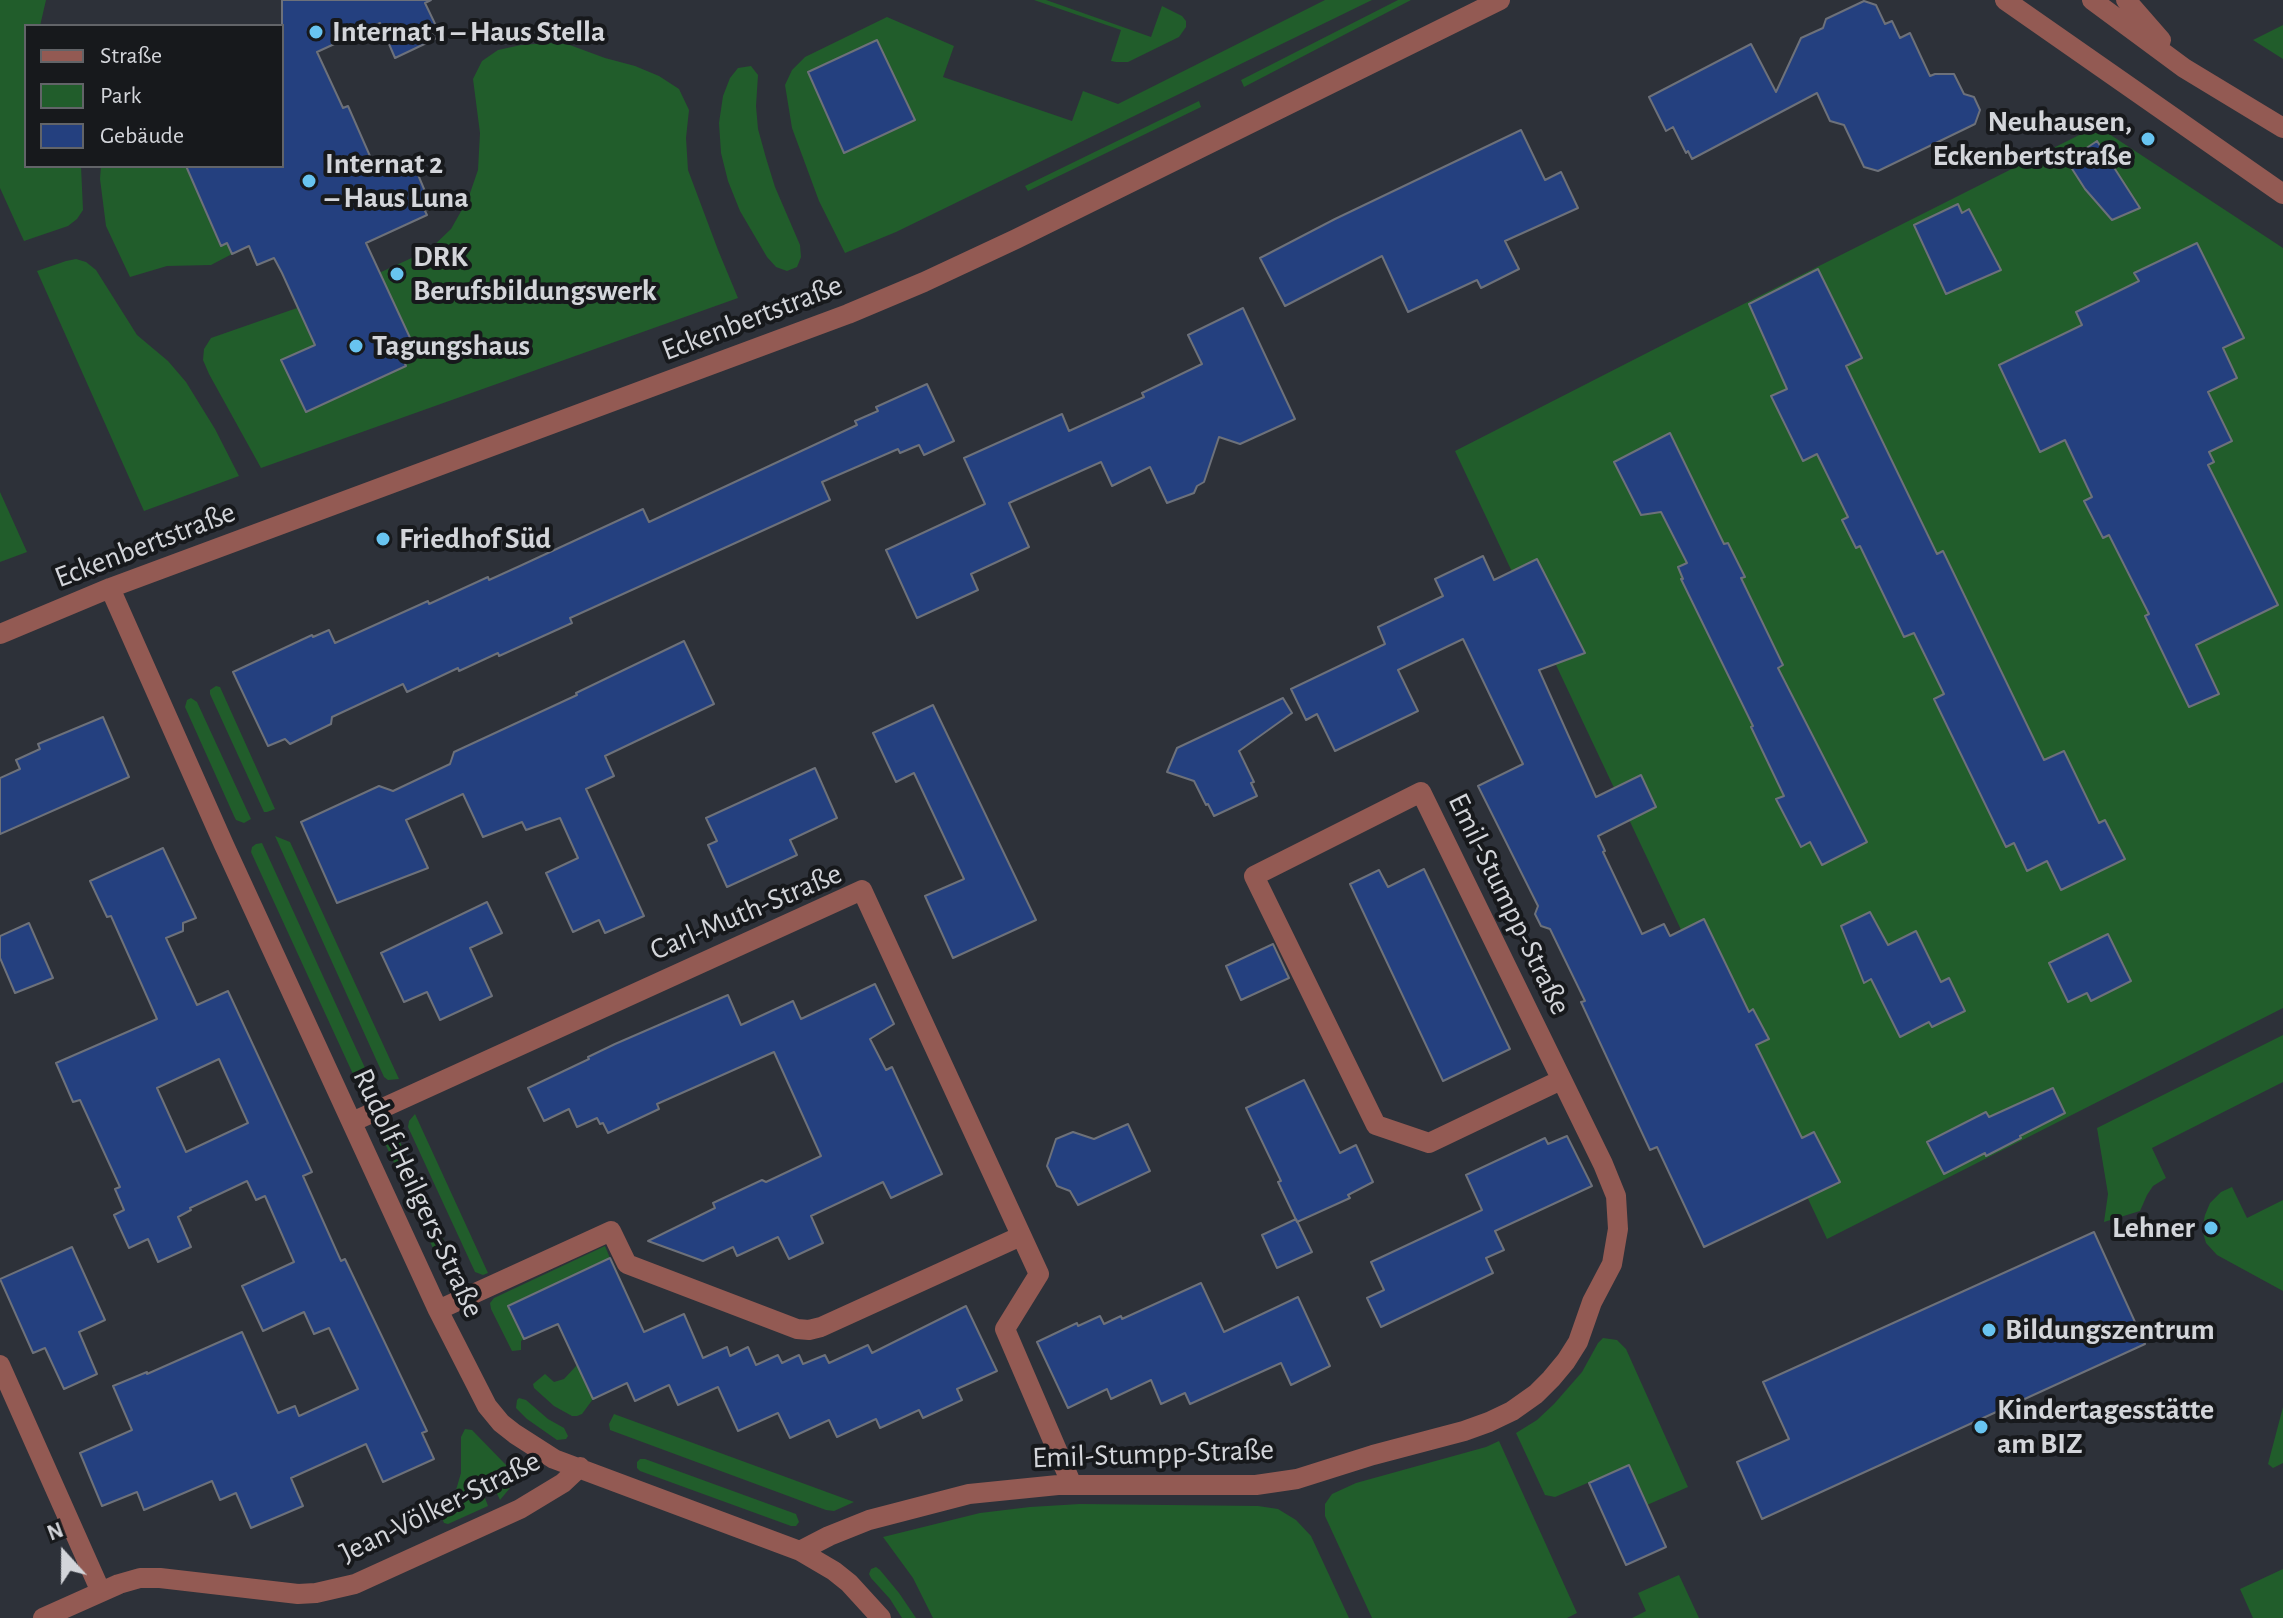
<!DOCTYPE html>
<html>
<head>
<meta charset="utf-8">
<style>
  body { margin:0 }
  #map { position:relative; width:2283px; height:1618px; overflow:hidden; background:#2d3139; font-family:"Alegreya Sans",sans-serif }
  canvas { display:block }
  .legend { position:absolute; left:24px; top:24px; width:260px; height:144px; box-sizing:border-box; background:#17191c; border:2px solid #626468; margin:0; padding:10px 14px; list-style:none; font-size:24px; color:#d3d5da }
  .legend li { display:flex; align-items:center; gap:16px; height:40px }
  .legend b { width:40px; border:2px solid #626468 }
  .north { position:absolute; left:24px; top:1514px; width:80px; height:80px; -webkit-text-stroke:6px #17191c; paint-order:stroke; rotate:339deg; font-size:22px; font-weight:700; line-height:32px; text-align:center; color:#d3d5da }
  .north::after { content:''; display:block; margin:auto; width:28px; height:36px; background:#d3d5da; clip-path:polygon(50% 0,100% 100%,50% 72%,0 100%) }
</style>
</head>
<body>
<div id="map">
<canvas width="2283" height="1618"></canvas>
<ul class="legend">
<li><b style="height:10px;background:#935a53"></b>Straße</li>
<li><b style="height:22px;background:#215d2b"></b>Park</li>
<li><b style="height:22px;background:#24407f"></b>Gebäude</li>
</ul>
<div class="north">N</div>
</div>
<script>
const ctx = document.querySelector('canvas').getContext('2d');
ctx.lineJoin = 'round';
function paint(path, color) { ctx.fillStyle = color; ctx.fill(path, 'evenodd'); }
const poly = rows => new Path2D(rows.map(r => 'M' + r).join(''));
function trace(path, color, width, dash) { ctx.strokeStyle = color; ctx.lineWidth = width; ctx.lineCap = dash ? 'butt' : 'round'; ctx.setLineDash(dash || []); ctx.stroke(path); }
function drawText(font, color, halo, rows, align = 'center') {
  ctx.font = font + ' "Alegreya Sans",sans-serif'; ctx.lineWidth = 8; ctx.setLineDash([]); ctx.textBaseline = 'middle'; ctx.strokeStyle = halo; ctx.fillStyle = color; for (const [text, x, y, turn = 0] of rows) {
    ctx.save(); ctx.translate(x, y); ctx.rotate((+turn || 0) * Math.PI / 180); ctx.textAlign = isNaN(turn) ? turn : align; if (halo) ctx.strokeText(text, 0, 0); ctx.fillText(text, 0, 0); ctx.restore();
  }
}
const green = poly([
  [0,0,46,0,40,26,26,26,26,166,81,166,83,210,77,219,68,226,24,241,0,188],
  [1034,0,1046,0,1151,37,1162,6,1182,16,1186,21,1186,27,1179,37,1128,62,1116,62,1111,61,1121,30],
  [1325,0,1372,0,896,232,845,253,819,201,792,128,785,85,792,70,805,57,887,17,954,46,943,77,1072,121,1083,91,1118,104],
  [1398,0,1411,0,1244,87,1241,80],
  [2283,25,2283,59,2253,40],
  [548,43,567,44,605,58,635,66,659,76,679,89,689,110,686,138,688,170,718,250,738,298,261,468,209,374,203,360,204,349,211,338,297,308,315,345,282,360,306,412,406,366,398,348,411,342,379,273,429,250,451,229,468,199,478,170,480,133,473,79,482,61,498,50,521,45],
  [751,66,758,75,756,106,758,129,766,158,775,187,800,245,801,257,797,267,787,271,776,267,767,257,740,211,728,181,721,153,719,123,723,96,730,78,738,68],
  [1199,101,1201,107,1028,191,1025,186],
  [2097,126,2283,248,2283,1008,1827,1239,1455,451,1688,332],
  [101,166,186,166,189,174,194,173,199,184,195,186,220,246,227,243,232,254,211,265,167,266,130,277,106,226,100,179],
  [76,259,86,262,96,270,137,335,168,361,186,382,215,429,239,476,144,511,37,271,66,261],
  [0,492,27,552,0,562],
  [216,686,220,687,275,809,267,812,264,812,210,694,210,690],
  [191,698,197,702,251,819,244,823,236,820,234,816,185,707,187,700],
  [275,836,290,842,399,1079,388,1080,384,1077],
  [262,843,371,1081,371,1084,368,1088,361,1088,358,1085,251,852,252,847,256,844],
  [2283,1035,2283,1082,2152,1148,2166,1178,2153,1186,2147,1195,2140,1211,2104,1222,2108,1194,2097,1128],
  [415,1114,488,1273,483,1275,475,1272,408,1127,409,1121],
  [387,1132,392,1132,397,1135,460,1276,460,1281,456,1285,451,1285,448,1281,384,1141,384,1136],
  [2232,1187,2247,1218,2283,1200,2283,1291,2217,1255,2206,1243,2202,1229,2205,1215,2210,1203,2221,1192],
  [605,1246,610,1258,509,1306,524,1339,521,1341,521,1350,512,1351,491,1309,490,1303,494,1298],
  [1603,1338,1617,1340,1626,1349,1688,1487,1647,1505,1629,1465,1555,1497,1545,1495,1516,1433,1537,1420,1554,1404,1582,1372,1598,1343],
  [577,1365,593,1399,582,1414,577,1416,572,1416,554,1406,534,1388,533,1384,545,1374,554,1382,564,1379],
  [519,1398,526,1400,548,1419,564,1428,568,1436,566,1439,557,1440,527,1419,516,1408,517,1400],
  [2283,1407,2283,1463,2273,1468,2268,1464],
  [614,1414,854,1502,834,1511,826,1510,610,1430,609,1424],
  [465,1429,472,1430,506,1465,511,1473,510,1488,500,1500,493,1485,482,1490,488,1506,448,1524,444,1523,441,1516,456,1490,461,1473,461,1437],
  [1499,1441,1577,1613,1567,1618,1372,1618,1325,1516,1325,1504,1332,1494,1356,1483,1486,1447],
  [640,1459,645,1459,796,1514,799,1522,796,1526,791,1526,640,1471,637,1468,637,1462],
  [1080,1504,1258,1506,1278,1509,1296,1520,1311,1536,1349,1618,933,1618,913,1578,883,1537,980,1513,1030,1507],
  [876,1567,880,1570,899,1593,916,1618,902,1618,890,1599,871,1578,869,1574,871,1569],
  [2283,1569,2283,1618,2253,1618,2240,1589],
  [1679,1575,1699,1618,1632,1618,1646,1611,1638,1593]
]);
const building = poly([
  [282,0,431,0,425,3,438,30,432,33,435,39,395,58,380,23,317,52,343,108,348,106,377,172,411,158,432,208,425,211,427,215,366,243,412,342,398,348,406,366,306,412,281,360,315,345,282,273,274,258,257,265,249,246,232,254,227,243,221,246,186,166,282,166,282,0],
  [1864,1,1876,5,1885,24,1892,21,1900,38,1910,33,1930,76,1935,74,1954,74,1964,94,1974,97,1980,110,1975,124,1878,171,1864,167,1844,125,1830,121,1817,93,1692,159,1688,151,1686,153,1673,127,1666,131,1649,97,1751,44,1776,92,1801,38,1823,28,1826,19,1864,1],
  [877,40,915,120,844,153,808,72,877,40],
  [1521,130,1545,180,1561,172,1578,208,1505,241,1519,269,1481,288,1477,280,1408,312,1382,256,1285,306,1260,258,1335,219,1521,130],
  [2097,141,2140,208,2112,220,2085,189,2067,161,2097,141],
  [1958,204,1962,213,1969,209,2001,270,1946,294,1914,225,1958,204],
  [2197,243,2244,338,2223,348,2237,378,2208,392,2232,441,2209,452,2214,462,2208,465,2278,605,2196,645,2219,694,2189,707,2145,616,2149,614,2109,535,2103,538,2084,501,2092,497,2065,440,2040,452,1999,365,2082,325,2076,312,2139,281,2134,273,2197,243],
  [1818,269,1862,358,1846,366,1937,554,1943,551,2044,760,2064,751,2099,823,2105,820,2125,859,2061,890,2047,861,2027,871,2014,843,2006,847,1934,699,1944,694,1914,633,1904,637,1860,546,1856,548,1842,520,1848,517,1817,454,1803,461,1771,396,1787,389,1749,304,1818,269],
  [1243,308,1295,419,1240,444,1219,437,1204,482,1197,486,1194,493,1167,503,1150,467,1112,486,1101,462,1009,503,1029,547,971,574,978,590,917,618,886,550,985,504,964,458,1062,414,1069,431,1144,397,1142,393,1202,364,1188,335,1243,308],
  [927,384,954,441,924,455,919,445,900,453,898,449,822,482,830,500,570,618,572,623,499,656,498,653,459,671,458,668,407,692,403,684,332,717,331,724,290,744,285,739,268,746,233,672,312,635,313,637,329,630,335,643,428,601,429,604,488,577,489,580,522,565,643,509,649,522,857,425,855,421,878,411,876,407,927,384],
  [1670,433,1724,544,1728,543,1745,577,1741,578,1783,665,1778,668,1867,842,1822,865,1810,842,1801,847,1776,799,1784,796,1751,727,1753,726,1681,579,1683,579,1678,567,1687,563,1661,512,1641,515,1614,462,1670,433],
  [1483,556,1494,580,1537,559,1585,653,1539,670,1596,797,1641,775,1656,807,1598,836,1605,851,1603,852,1642,934,1664,924,1670,936,1704,919,1749,1012,1753,1009,1769,1039,1756,1045,1802,1138,1814,1132,1840,1182,1704,1247,1657,1147,1650,1150,1581,1002,1585,1001,1550,929,1541,926,1535,914,1538,906,1478,786,1523,764,1463,639,1398,670,1418,711,1335,751,1317,714,1306,720,1291,689,1385,644,1378,627,1443,596,1435,579,1483,556],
  [684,641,714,704,605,756,614,776,586,789,644,916,605,933,599,920,573,932,546,873,578,858,560,818,526,830,522,822,483,837,463,794,406,820,428,868,337,903,301,822,379,786,393,791,450,764,454,752,577,695,576,693,684,641],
  [1283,698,1292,713,1239,751,1254,782,1251,783,1257,796,1214,816,1208,804,1206,805,1194,781,1167,772,1177,748,1283,698],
  [933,705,1036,920,953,958,925,896,964,879,914,773,896,782,873,733,933,705],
  [103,717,129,777,0,834,0,778,20,769,16,760,40,749,38,744,103,717],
  [815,768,837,818,790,840,797,855,727,887,708,845,717,841,706,818,815,768],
  [163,848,196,918,183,923,183,931,166,938,197,1005,228,991,312,1172,303,1176,341,1261,345,1259,427,1431,422,1433,434,1459,383,1482,366,1444,291,1478,303,1506,251,1528,236,1493,220,1500,212,1481,144,1510,137,1492,102,1506,80,1453,132,1430,113,1386,147,1372,147,1374,242,1332,278,1413,295,1406,299,1416,358,1389,329,1328,314,1334,304,1312,263,1331,242,1286,294,1262,265,1196,256,1200,247,1181,190,1208,191,1210,178,1217,191,1247,158,1262,148,1239,129,1248,114,1215,124,1210,115,1189,120,1187,80,1100,73,1102,56,1063,157,1019,111,916,107,917,90,881,163,848],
  [219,1059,248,1123,186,1152,157,1088,219,1059],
  [1424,869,1510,1049,1443,1081,1350,884,1379,870,1388,887,1424,869],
  [487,902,502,933,470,948,492,996,440,1020,427,992,404,1002,381,953,487,902],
  [1870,912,1888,945,1916,931,1941,982,1949,978,1965,1011,1932,1027,1929,1022,1900,1037,1871,979,1864,983,1841,926,1870,912],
  [29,923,53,978,15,993,0,958,0,936,29,923],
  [2108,934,2131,981,2091,1001,2087,993,2068,1002,2049,963,2108,934],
  [1273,944,1289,978,1241,1000,1226,966,1273,944],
  [875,984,894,1024,870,1039,886,1070,892,1067,942,1174,891,1198,883,1182,811,1216,823,1243,789,1259,778,1237,737,1256,733,1247,703,1261,648,1241,715,1208,713,1203,762,1180,766,1182,821,1156,774,1052,657,1104,659,1109,608,1133,603,1123,600,1124,597,1118,577,1127,569,1109,544,1121,528,1088,589,1059,588,1057,615,1044,728,995,741,1025,793,1001,801,1019,875,984],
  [1304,1080,1340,1153,1356,1145,1373,1182,1348,1195,1350,1198,1297,1222,1278,1182,1281,1181,1246,1108,1304,1080],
  [2053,1088,2065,1113,2020,1136,2021,1138,1986,1156,1985,1153,1944,1174,1927,1142,1986,1112,1989,1117,2053,1088],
  [1128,1124,1150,1171,1078,1205,1070,1191,1057,1186,1047,1166,1056,1139,1073,1132,1094,1139,1128,1124],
  [1567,1136,1592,1186,1495,1231,1504,1250,1486,1258,1493,1273,1381,1327,1367,1298,1384,1290,1371,1262,1482,1210,1466,1175,1545,1138,1548,1144,1567,1136],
  [1296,1219,1312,1252,1277,1268,1262,1235,1296,1219],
  [2094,1232,2145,1344,1762,1519,1737,1462,1789,1439,1763,1382,2094,1232],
  [72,1247,105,1320,79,1332,97,1374,64,1389,45,1348,33,1353,0,1279,72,1247],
  [610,1258,644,1332,684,1314,703,1358,727,1347,730,1356,748,1347,756,1365,778,1355,782,1363,799,1355,803,1364,825,1355,829,1363,868,1345,872,1353,966,1306,997,1371,957,1389,962,1400,923,1418,919,1410,880,1428,876,1419,837,1437,829,1420,790,1438,778,1413,738,1431,718,1387,678,1405,669,1385,635,1401,627,1383,593,1399,558,1324,524,1339,508,1306,610,1258],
  [1201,1283,1224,1332,1298,1297,1330,1366,1291,1385,1281,1363,1190,1404,1185,1393,1161,1404,1151,1380,1111,1399,1107,1389,1068,1408,1037,1342,1077,1323,1078,1326,1100,1316,1104,1324,1121,1316,1122,1319,1201,1283],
  [1629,1465,1666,1547,1626,1565,1589,1483,1629,1465]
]);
const minor = poly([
  [2005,0,2283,194],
  [2092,0,2184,68,2283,128],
  [2126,0,2161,40],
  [110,588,224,845,438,1310,487,1406,501,1423,515,1434,554,1459,800,1551,834,1571,849,1583,881,1618],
  [0,634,110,588,848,314,924,282,1016,239,1500,0],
  [352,1122,862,890,1039,1274,1005,1329,1072,1485],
  [438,1310,611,1231,627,1264,797,1329,809,1330,821,1327,1021,1236],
  [0,1365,101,1592],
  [800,1551,829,1536,869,1520,969,1494,1058,1485,1256,1485,1297,1479,1373,1455,1464,1431,1489,1422,1512,1411,1536,1394,1551,1379,1566,1361,1578,1342,1592,1302,1612,1264,1618,1229,1616,1196,1603,1164,1421,792,1254,876,1376,1125,1429,1143,1561,1080],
  [43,1618,119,1584,140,1578,160,1578,298,1594,316,1593,355,1584,520,1509,563,1483,580,1467]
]);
const markers = [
  [316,32,8,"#68c4f0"],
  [2148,139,8,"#68c4f0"],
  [309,181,8,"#68c4f0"],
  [397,274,8,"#68c4f0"],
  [356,346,8,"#68c4f0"],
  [383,539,8,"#68c4f0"],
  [2211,1228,8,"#68c4f0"],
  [1989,1330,8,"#68c4f0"],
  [1981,1427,8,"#68c4f0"]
];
const poiNames = [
  ["Internat 1 – Haus Stella",332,32],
  ["Neuhausen,",2132,122,"right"],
  ["Eckenbertstraße",2132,156,"right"],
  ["Internat 2",325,164],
  ["– Haus Luna",325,198],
  ["DRK",413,257],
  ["Berufsbildungswerk",413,291],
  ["Tagungshaus",372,346],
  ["Friedhof Süd",399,539],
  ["Lehner",2195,1228,"right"],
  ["Bildungszentrum",2005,1330],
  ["Kindertagesstätte",1997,1410],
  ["am BIZ",1997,1444]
];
const streetNames = [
  ["Eckenbertstraße",752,318,-21],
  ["Eckenbertstraße",145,545,-21],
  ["Emil-Stumpp-Straße",1509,904,64],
  ["Carl-Muth-Straße",746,912,-23],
  ["Rudolf-Heilgers-Straße",418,1193,65],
  ["Emil-Stumpp-Straße",1153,1454,-2],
  ["Jean-Völker-Straße",440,1507,-26]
];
paint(green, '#215d2b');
paint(building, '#24407f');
trace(building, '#6d717a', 2);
trace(minor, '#935a53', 20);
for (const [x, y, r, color] of markers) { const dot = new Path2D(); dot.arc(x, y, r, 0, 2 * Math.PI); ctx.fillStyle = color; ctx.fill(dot); trace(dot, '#17191c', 3); }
drawText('bold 30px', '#d3d5da', '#17191c', poiNames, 'left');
drawText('30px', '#d3d5da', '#17191c', streetNames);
</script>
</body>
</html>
